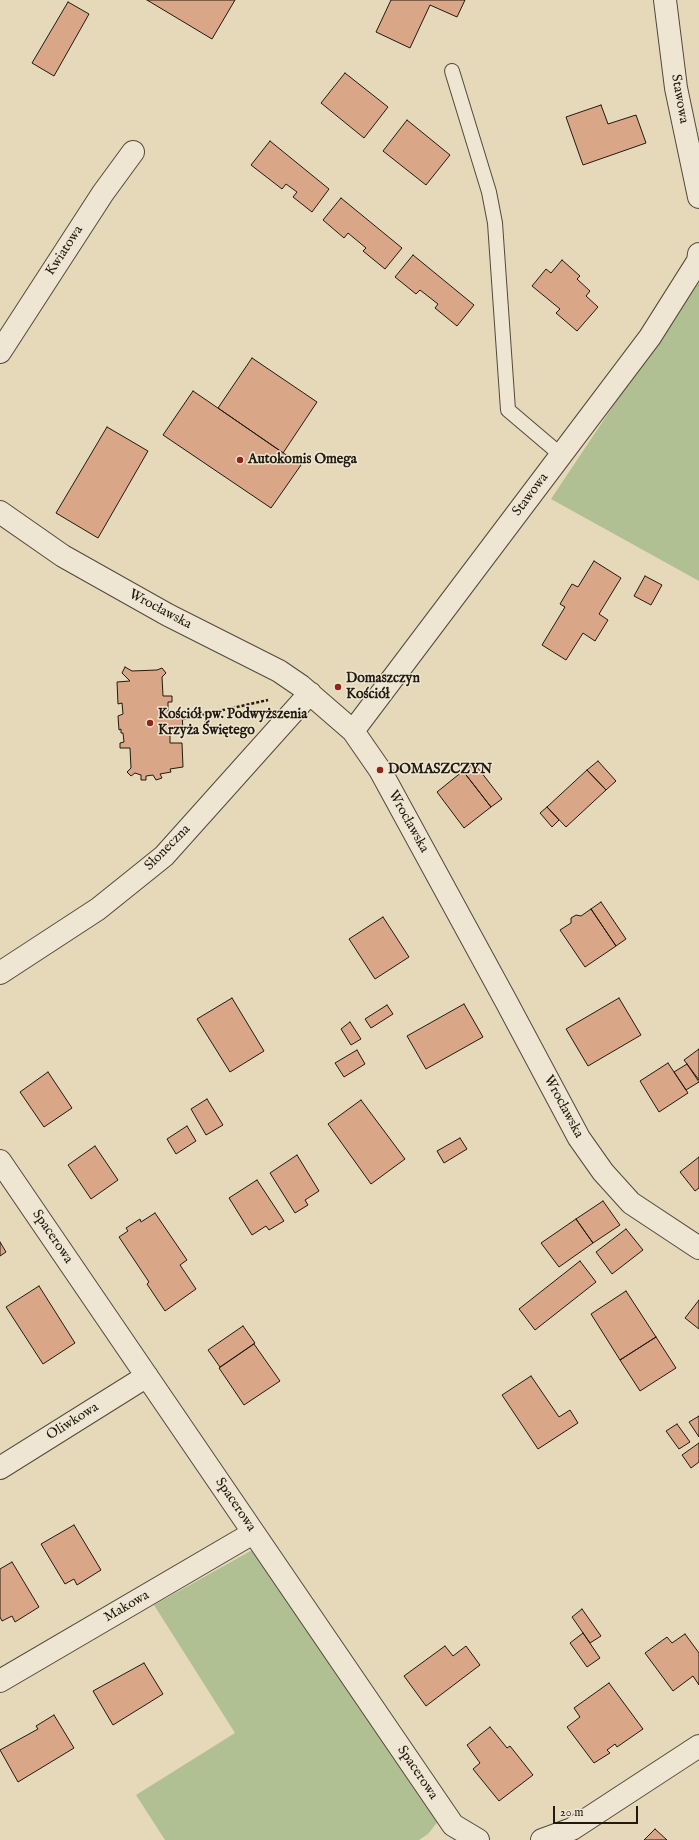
<!DOCTYPE html>
<html>
<head>
<meta charset="utf-8">
<style>
  body { margin:0 }
  #map { position:relative; width:699px; height:1840px; overflow:hidden; background:#e5d9ba; font-family:"IM FELL English",serif }
  canvas { display:block }
  .scale { position:absolute; left:553px; top:1806px; width:85px; height:18px; box-sizing:border-box; border:2px solid #22190f; border-top:0; padding-left:5px; font-size:12px; line-height:14px; white-space:nowrap; color:#22190f; -webkit-text-stroke:3px #eee6d2; paint-order:stroke }
</style>
</head>
<body>
<div id="map">
<canvas width="699" height="1840"></canvas>
<div class="scale">20 m</div>
</div>
<script>
const ctx = document.querySelector('canvas').getContext('2d');
ctx.lineJoin = 'round';
function paint(path, color) { ctx.fillStyle = color; ctx.fill(path, 'evenodd'); }
const poly = rows => new Path2D(rows.map(r => 'M' + r).join(''));
function trace(path, color, width, dash) { ctx.strokeStyle = color; ctx.lineWidth = width; ctx.lineCap = dash ? 'butt' : 'round'; ctx.setLineDash(dash || []); ctx.stroke(path); }
function drawText(font, color, halo, rows, align = 'center') {
  ctx.font = font + ' "IM FELL English",serif'; ctx.lineWidth = 3; ctx.setLineDash([]); ctx.textBaseline = 'middle'; ctx.strokeStyle = halo; ctx.fillStyle = color; for (const [text, x, y, turn = 0] of rows) {
    ctx.save(); ctx.translate(x, y); ctx.rotate((+turn || 0) * Math.PI / 180); ctx.textAlign = isNaN(turn) ? turn : align; if (halo) ctx.strokeText(text, 0, 0); ctx.fillText(text, 0, 0); ctx.restore();
  }
}
const green = poly([
  [699,277,699,581,551,499],
  [254,1549,439,1820,428,1834,419,1840,165,1840,136,1795,235,1733,154,1605]
]);
const building = poly([
  [147,0,235,0,212,39,147,0],
  [391,0,465,0,457,17,430,5,410,48,376,32,391,0],
  [68,2,89,14,54,76,32,63,68,2],
  [345,73,388,107,364,138,321,103,345,73],
  [601,105,608,124,636,115,646,143,583,165,566,117,601,105],
  [407,120,450,155,426,185,383,151,407,120],
  [270,141,329,189,312,212,293,197,297,192,286,184,282,189,251,165,270,141],
  [341,198,402,248,385,269,363,251,366,248,348,233,344,238,323,220,341,198],
  [413,255,474,305,457,326,435,308,438,304,420,290,416,294,395,277,413,255],
  [562,260,580,276,577,279,590,291,586,296,598,307,577,331,556,313,560,309,532,286,546,269,551,273,562,260],
  [252,358,317,402,283,453,218,408,252,358],
  [193,391,301,465,271,508,163,435,193,391],
  [107,427,148,451,98,538,56,513,107,427],
  [594,561,621,578,599,614,608,620,595,641,583,633,566,660,542,645,565,607,560,604,572,584,578,587,594,561],
  [645,576,662,585,651,605,634,596,645,576],
  [125,667,132,671,157,670,162,668,166,673,162,677,163,696,172,696,172,702,168,702,168,711,173,711,173,714,182,714,183,731,174,731,174,733,170,734,170,743,182,743,183,767,170,769,171,772,160,774,162,778,156,780,153,775,146,776,146,780,141,780,141,775,135,773,131,776,127,772,131,768,130,748,120,748,120,743,124,742,123,733,121,733,121,729,119,730,118,716,123,714,122,703,118,704,117,682,130,681,122,673,125,667],
  [598,761,616,781,606,790,587,770,598,761],
  [474,763,502,799,491,807,463,771,474,763],
  [587,770,606,790,566,827,547,807,587,770],
  [463,771,491,807,464,828,437,792,463,771],
  [547,807,559,820,552,827,540,813,547,807],
  [601,902,626,939,616,946,591,909,601,902],
  [591,909,616,946,585,967,560,930,571,923,571,918,576,915,581,916,591,909],
  [383,917,409,957,375,979,349,939,383,917],
  [232,998,264,1051,230,1072,197,1019,232,998],
  [619,998,641,1035,588,1066,566,1029,619,998],
  [464,1004,483,1037,426,1069,407,1036,464,1004],
  [387,1005,393,1014,371,1028,365,1019,387,1005],
  [350,1022,361,1039,351,1045,341,1029,350,1022],
  [699,1049,699,1080,684,1060,699,1049],
  [357,1050,365,1064,344,1077,335,1063,357,1050],
  [668,1063,688,1093,659,1112,640,1081,668,1063],
  [687,1064,699,1082,686,1090,674,1072,687,1064],
  [48,1072,72,1108,44,1127,20,1092,48,1072],
  [207,1099,223,1125,206,1135,191,1109,207,1099],
  [361,1100,405,1159,371,1184,328,1124,361,1100],
  [187,1126,196,1141,176,1154,167,1139,187,1126],
  [460,1138,467,1149,444,1163,437,1151,460,1138],
  [95,1146,118,1180,91,1199,68,1165,95,1146],
  [297,1155,319,1191,305,1200,308,1205,295,1213,270,1173,297,1155],
  [699,1157,699,1188,695,1191,680,1172,699,1157],
  [257,1180,284,1221,269,1230,266,1226,252,1235,229,1198,257,1180],
  [603,1201,620,1225,593,1243,576,1219,603,1201],
  [155,1213,187,1260,180,1265,196,1289,165,1311,147,1284,149,1282,119,1237,128,1231,126,1228,140,1219,141,1222,155,1213],
  [576,1219,593,1243,559,1267,541,1243,576,1219],
  [626,1229,643,1250,612,1274,596,1252,626,1229],
  [0,1242,6,1252,0,1256,0,1242],
  [580,1261,596,1282,535,1330,519,1309,580,1261],
  [39,1286,75,1343,43,1364,6,1307,39,1286],
  [626,1291,656,1337,620,1360,591,1314,626,1291],
  [699,1300,699,1329,685,1318,699,1300],
  [243,1326,255,1343,220,1367,208,1350,243,1326],
  [656,1337,676,1368,640,1391,620,1360,656,1337],
  [254,1344,280,1381,244,1405,219,1368,254,1344],
  [531,1376,559,1417,570,1410,578,1423,538,1449,502,1395,531,1376],
  [699,1416,699,1437,689,1422,699,1416],
  [677,1424,690,1442,679,1449,666,1431,677,1424],
  [699,1443,699,1462,691,1468,682,1455,699,1443],
  [74,1525,101,1570,77,1585,74,1579,65,1584,41,1544,74,1525],
  [12,1562,39,1607,15,1622,12,1616,2,1621,0,1617,0,1569,12,1562],
  [582,1609,601,1636,590,1643,572,1617,582,1609],
  [583,1633,600,1658,587,1667,570,1643,583,1633],
  [685,1634,699,1653,699,1685,693,1676,673,1691,645,1653,667,1637,672,1643,685,1634],
  [445,1646,453,1656,466,1646,480,1665,426,1706,404,1676,445,1646],
  [144,1663,163,1694,113,1725,93,1691,144,1663],
  [609,1683,643,1729,617,1747,615,1744,607,1750,610,1753,594,1763,567,1727,580,1717,574,1708,609,1683],
  [54,1715,74,1748,18,1782,0,1750,38,1729,36,1726,54,1715],
  [490,1727,507,1748,510,1746,533,1775,499,1801,473,1769,480,1763,467,1745,490,1727],
  [655,1829,667,1840,644,1840,655,1829]
]);
const path = poly([
  [183,719,268,700]
]);
const lane = poly([
  [452,71,489,192,495,223,508,410,561,455]
]);
const street = poly([
  [665,0,676,88,699,197],
  [0,352,103,193,133,152],
  [0,512,63,556,168,615,279,671,301,686,353,731,380,770,507,1003,579,1138,603,1172,631,1203,699,1248],
  [353,731,650,337,698,261,699,254],
  [0,973,98,909,164,856,310,693],
  [0,1161,453,1825,478,1840],
  [0,1468,147,1376],
  [0,1681,253,1533],
  [542,1840,572,1829,699,1746]
]);
const markers = [
  [240,460,4,"#8f2418"],
  [338,687,4,"#8f2418"],
  [150,723,4,"#8f2418"],
  [380,770,4,"#8f2418"]
];
const streetNames = [
  ["Stawowa",679,99,80],
  ["Kwiatowa",65,251,-57],
  ["Stawowa",531,495,-53],
  ["Wrocławska",160,610,28],
  ["Wrocławska",408,822,61],
  ["Słoneczna",168,848,-45],
  ["Wrocławska",563,1107,62],
  ["Spacerowa",52,1237,56],
  ["Oliwkowa",73,1422,-32],
  ["Spacerowa",235,1505,56],
  ["Makowa",127,1607,-30],
  ["Spacerowa",417,1773,56]
];
const poiNames = [
  ["Autokomis Omega",248,460],
  ["Domaszczyn",346,679],
  ["Kościół",346,695],
  ["Kościół pw. Podwyższenia",158,715],
  ["Krzyża Świętego",158,731],
  ["DOMASZCZYN",388,770]
];
paint(green, '#b1c092');
paint(building, '#d9a687');
trace(building, '#22190f', 1);
trace(lane, '#53493a', 16);
trace(street, '#53493a', 24);
trace(path, '#22190f', 2.5, [3, 2]);
trace(lane, '#eee6d2', 14);
trace(street, '#eee6d2', 22);
for (const [x, y, r, color] of markers) { const dot = new Path2D(); dot.arc(x, y, r, 0, 2 * Math.PI); ctx.fillStyle = color; ctx.fill(dot); trace(dot, '#eee6d2', 1.5); }
drawText('14px', '#22190f', '#eee6d2', streetNames);
drawText('bold 14px', '#22190f', '#eee6d2', poiNames, 'left');
</script>
</body>
</html>
